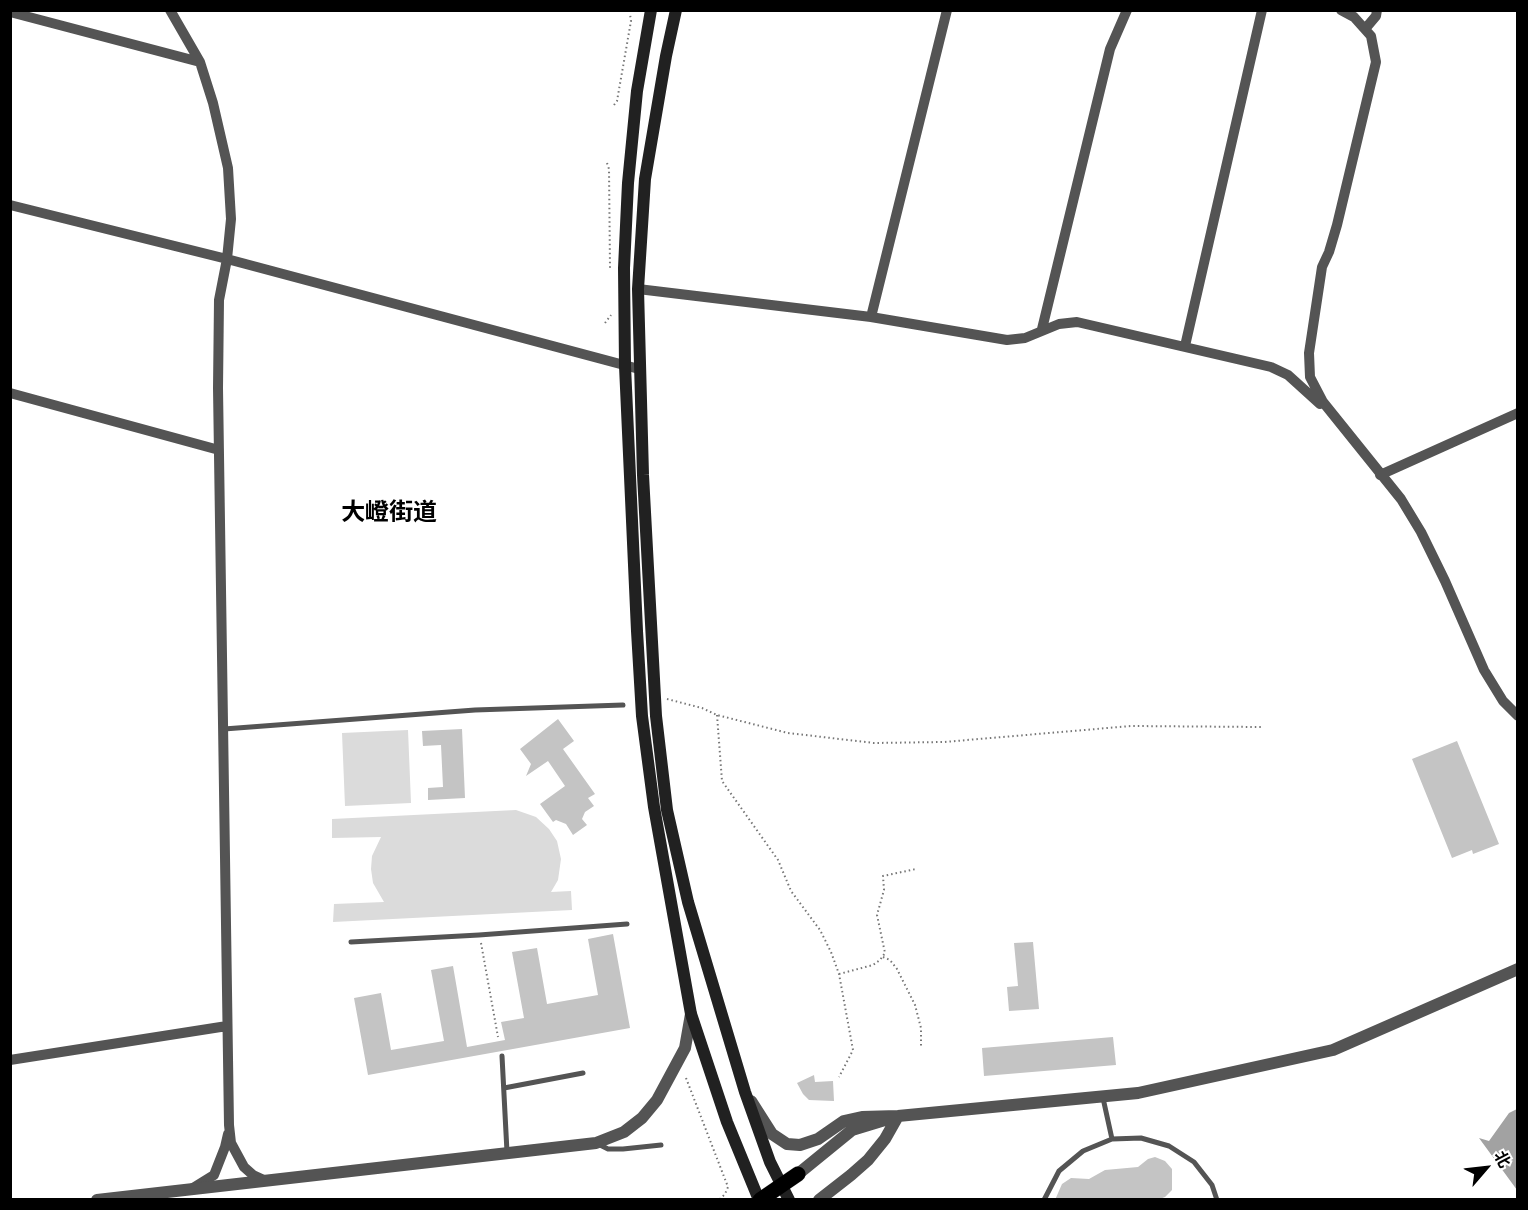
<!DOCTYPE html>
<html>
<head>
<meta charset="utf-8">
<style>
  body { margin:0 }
  #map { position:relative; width:1528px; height:1210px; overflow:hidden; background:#fff; font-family:Helvetica,"Noto Sans SC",sans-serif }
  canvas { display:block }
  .frame { position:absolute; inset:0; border:12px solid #000; pointer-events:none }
  .north { position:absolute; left:1456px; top:1138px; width:60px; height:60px; -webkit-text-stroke:4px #fff; paint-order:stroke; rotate:62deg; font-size:16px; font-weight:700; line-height:24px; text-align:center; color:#000 }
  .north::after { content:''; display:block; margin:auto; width:21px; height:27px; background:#000; clip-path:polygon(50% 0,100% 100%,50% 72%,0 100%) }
</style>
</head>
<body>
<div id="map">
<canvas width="1528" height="1210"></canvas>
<div class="frame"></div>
<div class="north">北</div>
</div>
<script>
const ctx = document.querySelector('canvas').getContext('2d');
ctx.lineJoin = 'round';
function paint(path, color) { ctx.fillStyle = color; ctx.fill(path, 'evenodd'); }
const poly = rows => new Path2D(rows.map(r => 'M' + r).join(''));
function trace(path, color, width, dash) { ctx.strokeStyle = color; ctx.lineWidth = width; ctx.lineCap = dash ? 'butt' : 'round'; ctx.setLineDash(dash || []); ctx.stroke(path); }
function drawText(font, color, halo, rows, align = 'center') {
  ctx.font = font + ' Helvetica,"Noto Sans SC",sans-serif'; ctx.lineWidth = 5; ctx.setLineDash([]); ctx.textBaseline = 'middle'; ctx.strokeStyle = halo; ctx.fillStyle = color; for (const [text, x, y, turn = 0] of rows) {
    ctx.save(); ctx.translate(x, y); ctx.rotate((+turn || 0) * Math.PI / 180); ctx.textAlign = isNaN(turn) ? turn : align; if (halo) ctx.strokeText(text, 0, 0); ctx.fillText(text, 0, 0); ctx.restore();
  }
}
const green = poly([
  [408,730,411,803,345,806,342,733],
  [516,810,536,817,549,829,557,841,561,859,558,880,551,892,571,891,572,910,333,922,334,904,384,902,373,883,371,869,372,856,381,837,332,838,332,819]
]);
const water = poly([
  [1517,1109,1517,1190,1479,1138,1489,1141,1509,1113]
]);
const building = poly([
  [558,719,574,741,563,749,595,794,588,798,594,806,585,812,582,819,587,825,573,835,566,824,556,820,553,822,540,804,565,786,548,761,526,776,531,764,520,749],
  [462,729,465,798,428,800,428,788,443,787,441,745,423,746,422,731],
  [1457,741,1499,844,1473,854,1472,850,1452,858,1412,759],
  [613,934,630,1028,368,1075,354,998,381,993,391,1050,444,1041,431,970,453,966,467,1047,505,1040,501,1022,524,1018,512,952,537,948,547,1004,598,995,588,939],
  [1033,942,1039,1009,1009,1011,1007,987,1018,986,1014,943],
  [1113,1037,1116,1065,984,1076,982,1048],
  [814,1075,815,1082,833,1081,834,1101,809,1100,803,1094,797,1083],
  [1155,1157,1165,1161,1172,1169,1172,1190,1165,1197,1157,1200,1055,1200,1062,1184,1071,1178,1089,1179,1105,1170,1138,1167,1148,1159]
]);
const path = poly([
  [614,105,617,101,631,21,630,14],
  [607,163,609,169,610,268],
  [605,323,611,315],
  [667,699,702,708,717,715,788,733,874,743,944,742,1131,726,1261,727],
  [717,715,722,781,778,860,791,891,820,930,831,952,839,974,853,1050,839,1077],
  [481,943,498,1037],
  [883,957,890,960,897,969,915,1005,921,1028,921,1048],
  [839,974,873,965,880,960,885,953,877,915,884,890,883,876,916,869],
  [686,1078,728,1187,725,1194,719,1200]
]);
const service = poly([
  [224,729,475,710,623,705],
  [351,942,479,935,627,924],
  [502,1056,507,1152],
  [504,1088,583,1073],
  [1103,1098,1112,1139],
  [598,1144,608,1149,623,1149,661,1145],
  [1044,1200,1059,1171,1083,1151,1112,1139,1141,1138,1169,1146,1194,1162,1212,1185,1217,1200]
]);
const minor = poly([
  [170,10,200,62,213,103,228,168,231,219,227,259,219,300,218,388,229,1125,231,1143,244,1167,253,1175,266,1181],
  [1341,10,1354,17,1371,36,1376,62,1337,225,1329,252,1322,267,1309,353,1310,377,1323,402,1401,499,1421,532,1445,581,1484,670,1503,701,1518,716],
  [10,12,200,62],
  [1365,29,1376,16,1377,10],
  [10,205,227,259,639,369],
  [638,289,871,317,947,10],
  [871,317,1007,340,1025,338,1059,324,1077,322,1271,367,1288,375,1320,404],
  [1042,329,1110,49,1127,10],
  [1185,346,1262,10],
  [10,393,219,450],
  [1380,475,1518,413],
  [10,1060,227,1026],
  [193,1188,214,1175,225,1147,228,1134]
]);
const tertiary = poly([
  [751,1101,772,1134,787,1144,800,1145,818,1139,844,1121,862,1117,898,1116,1138,1093,1333,1050,1518,969],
  [798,1174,852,1130,898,1116,885,1139,868,1160,851,1175,819,1200],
  [97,1200,596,1143,624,1132,642,1118,657,1100,685,1048,691,1014]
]);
const secondary = poly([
  [651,10,637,91,628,183,624,268,625,366,637,631,642,716,654,807,691,1014,727,1122,759,1200],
  [676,10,666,56,645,179,638,289,643,475,656,716,667,810,688,902,745,1092,770,1162,789,1200]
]);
const primary = poly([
  [760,1200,798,1174]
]);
const districtNames = [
  ["大嶝街道",389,513]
];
paint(green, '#dbdbdb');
paint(water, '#a2a2a2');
paint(building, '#c4c4c4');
trace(primary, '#dbdbdb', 16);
trace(path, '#767676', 2, [1.5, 3]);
trace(service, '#545454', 5);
trace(minor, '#545454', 10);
trace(tertiary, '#545454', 12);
trace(secondary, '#212121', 12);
trace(primary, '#000', 15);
drawText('bold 24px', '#000', '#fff', districtNames);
</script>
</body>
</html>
